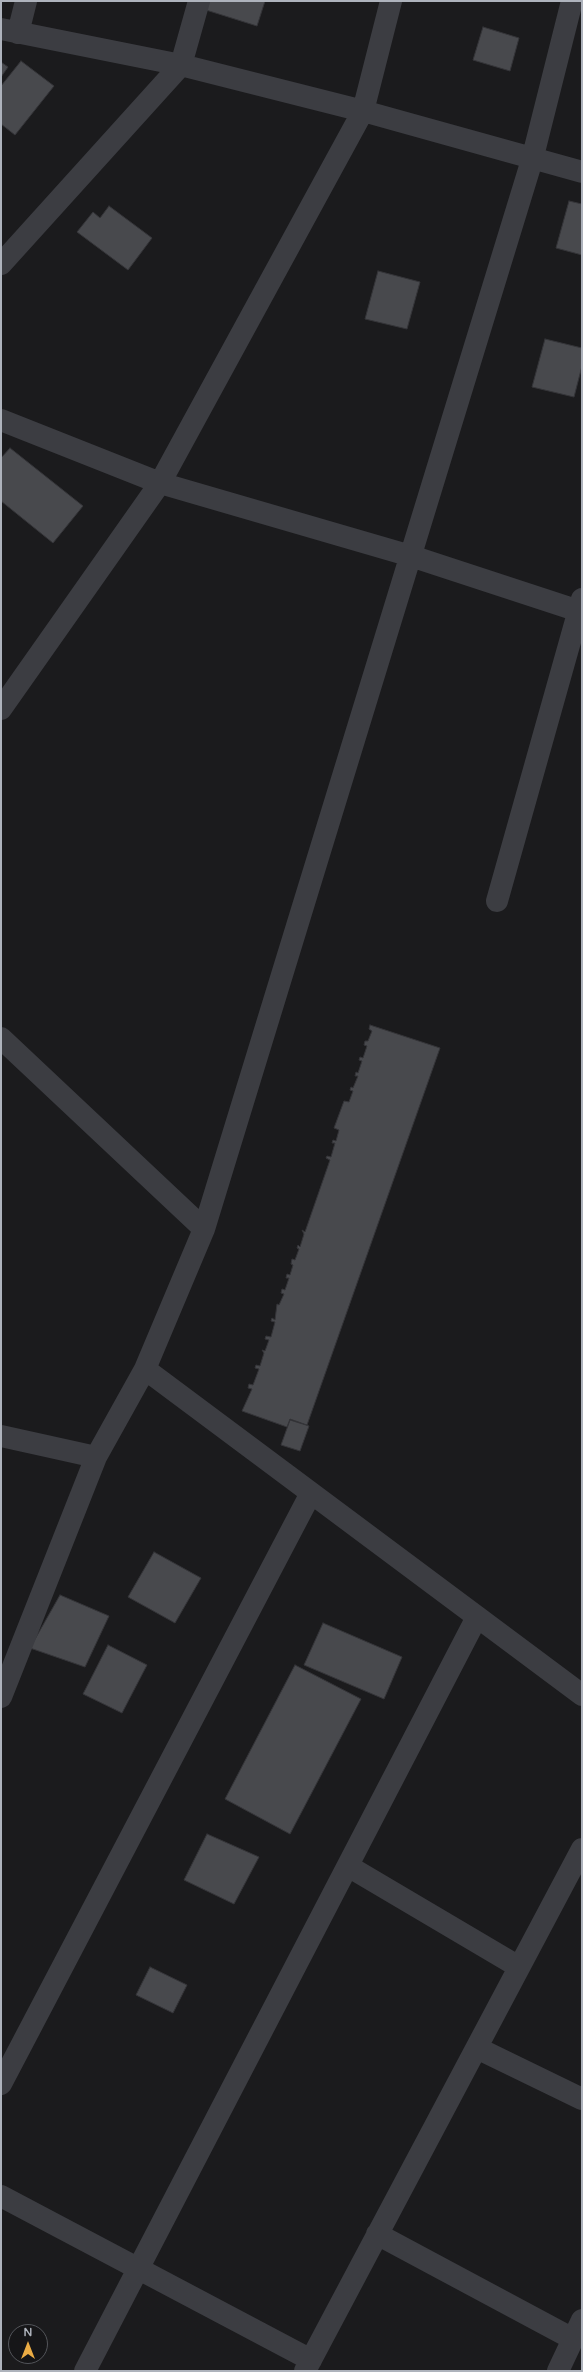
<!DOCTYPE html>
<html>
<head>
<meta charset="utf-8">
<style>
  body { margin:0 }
  #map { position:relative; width:583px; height:2372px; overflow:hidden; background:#1b1b1d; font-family:"Varela Round",sans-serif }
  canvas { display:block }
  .frame { position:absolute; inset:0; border:2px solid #aeb3bc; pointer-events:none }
  .north { position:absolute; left:8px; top:2324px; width:40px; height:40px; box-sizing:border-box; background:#161618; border:1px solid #53555a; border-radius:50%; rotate:0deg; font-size:11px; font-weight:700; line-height:16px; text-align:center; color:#aeb3bc }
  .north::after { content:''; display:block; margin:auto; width:14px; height:18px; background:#ebac44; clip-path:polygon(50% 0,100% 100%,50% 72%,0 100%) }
</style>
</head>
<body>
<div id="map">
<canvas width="583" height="2372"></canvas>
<div class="frame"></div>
<div class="north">N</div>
</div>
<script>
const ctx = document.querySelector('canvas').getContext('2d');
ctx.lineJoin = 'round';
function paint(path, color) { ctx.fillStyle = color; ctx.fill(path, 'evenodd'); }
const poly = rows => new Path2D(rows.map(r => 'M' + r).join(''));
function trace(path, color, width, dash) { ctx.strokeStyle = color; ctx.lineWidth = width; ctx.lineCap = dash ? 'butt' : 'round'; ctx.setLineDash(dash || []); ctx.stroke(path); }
const building = poly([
  [209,1,265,1,257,26,206,10,209,1],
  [483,27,519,38,510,71,473,60,483,27],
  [21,61,54,86,15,135,1,124,1,86,21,61],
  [1,62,8,67,1,77,1,62],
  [569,201,582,204,582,255,556,248,569,201],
  [109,206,152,238,128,270,77,232,93,212,100,218,109,206],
  [378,271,420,282,407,329,365,319,378,271],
  [545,339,582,348,582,366,574,397,532,387,545,339],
  [10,448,83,506,53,543,1,501,1,458,10,448],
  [370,1025,440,1048,307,1425,290,1419,287,1427,242,1411,252,1389,248,1388,249,1384,253,1385,259,1369,255,1368,256,1365,260,1366,264,1353,262,1350,265,1351,269,1340,265,1339,266,1336,271,1337,275,1322,271,1321,272,1318,275,1320,277,1304,279,1305,284,1294,281,1293,282,1289,285,1290,289,1278,286,1278,287,1274,290,1275,293,1265,291,1264,292,1259,295,1260,299,1249,297,1248,298,1245,300,1247,304,1234,302,1230,305,1232,330,1160,326,1158,327,1156,331,1157,335,1143,332,1143,333,1140,336,1141,339,1130,334,1128,344,1101,349,1102,353,1091,350,1090,351,1087,353,1088,358,1076,355,1076,356,1072,358,1073,362,1061,359,1060,360,1057,363,1058,367,1046,364,1045,365,1041,368,1041,372,1031,369,1029,370,1025],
  [290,1420,309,1426,300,1451,281,1445,290,1420],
  [154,1552,201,1578,175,1623,128,1597,154,1552],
  [60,1595,109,1616,85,1667,30,1648,60,1595],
  [323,1623,402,1657,384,1699,304,1665,323,1623],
  [108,1645,147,1665,122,1713,83,1694,108,1645],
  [295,1665,361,1699,290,1834,225,1799,295,1665],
  [207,1834,259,1857,234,1904,184,1880,207,1834],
  [150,1967,187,1985,173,2013,136,1995,150,1967]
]);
const minor = poly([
  [1,29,181,65,363,111,582,172],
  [18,33,26,1],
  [1,264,181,65,199,1],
  [1,420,160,483,411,556,582,612],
  [1,709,160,483,363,111,391,1],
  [497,901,582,599],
  [1,1038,204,1229],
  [145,1369,582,1695],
  [1,1436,96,1457],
  [1,1697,96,1457,145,1369,204,1229,532,160,572,1],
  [348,1866,519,1967],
  [477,2048,582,2099],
  [1,2084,311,1493],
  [1,2196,311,2360],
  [377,2234,573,2339],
  [85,2371,477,1617],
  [305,2371,582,1849],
  [558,2371,582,2320]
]);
paint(building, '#48494d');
trace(building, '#353539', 1);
trace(minor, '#3c3d42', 22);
</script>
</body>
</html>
